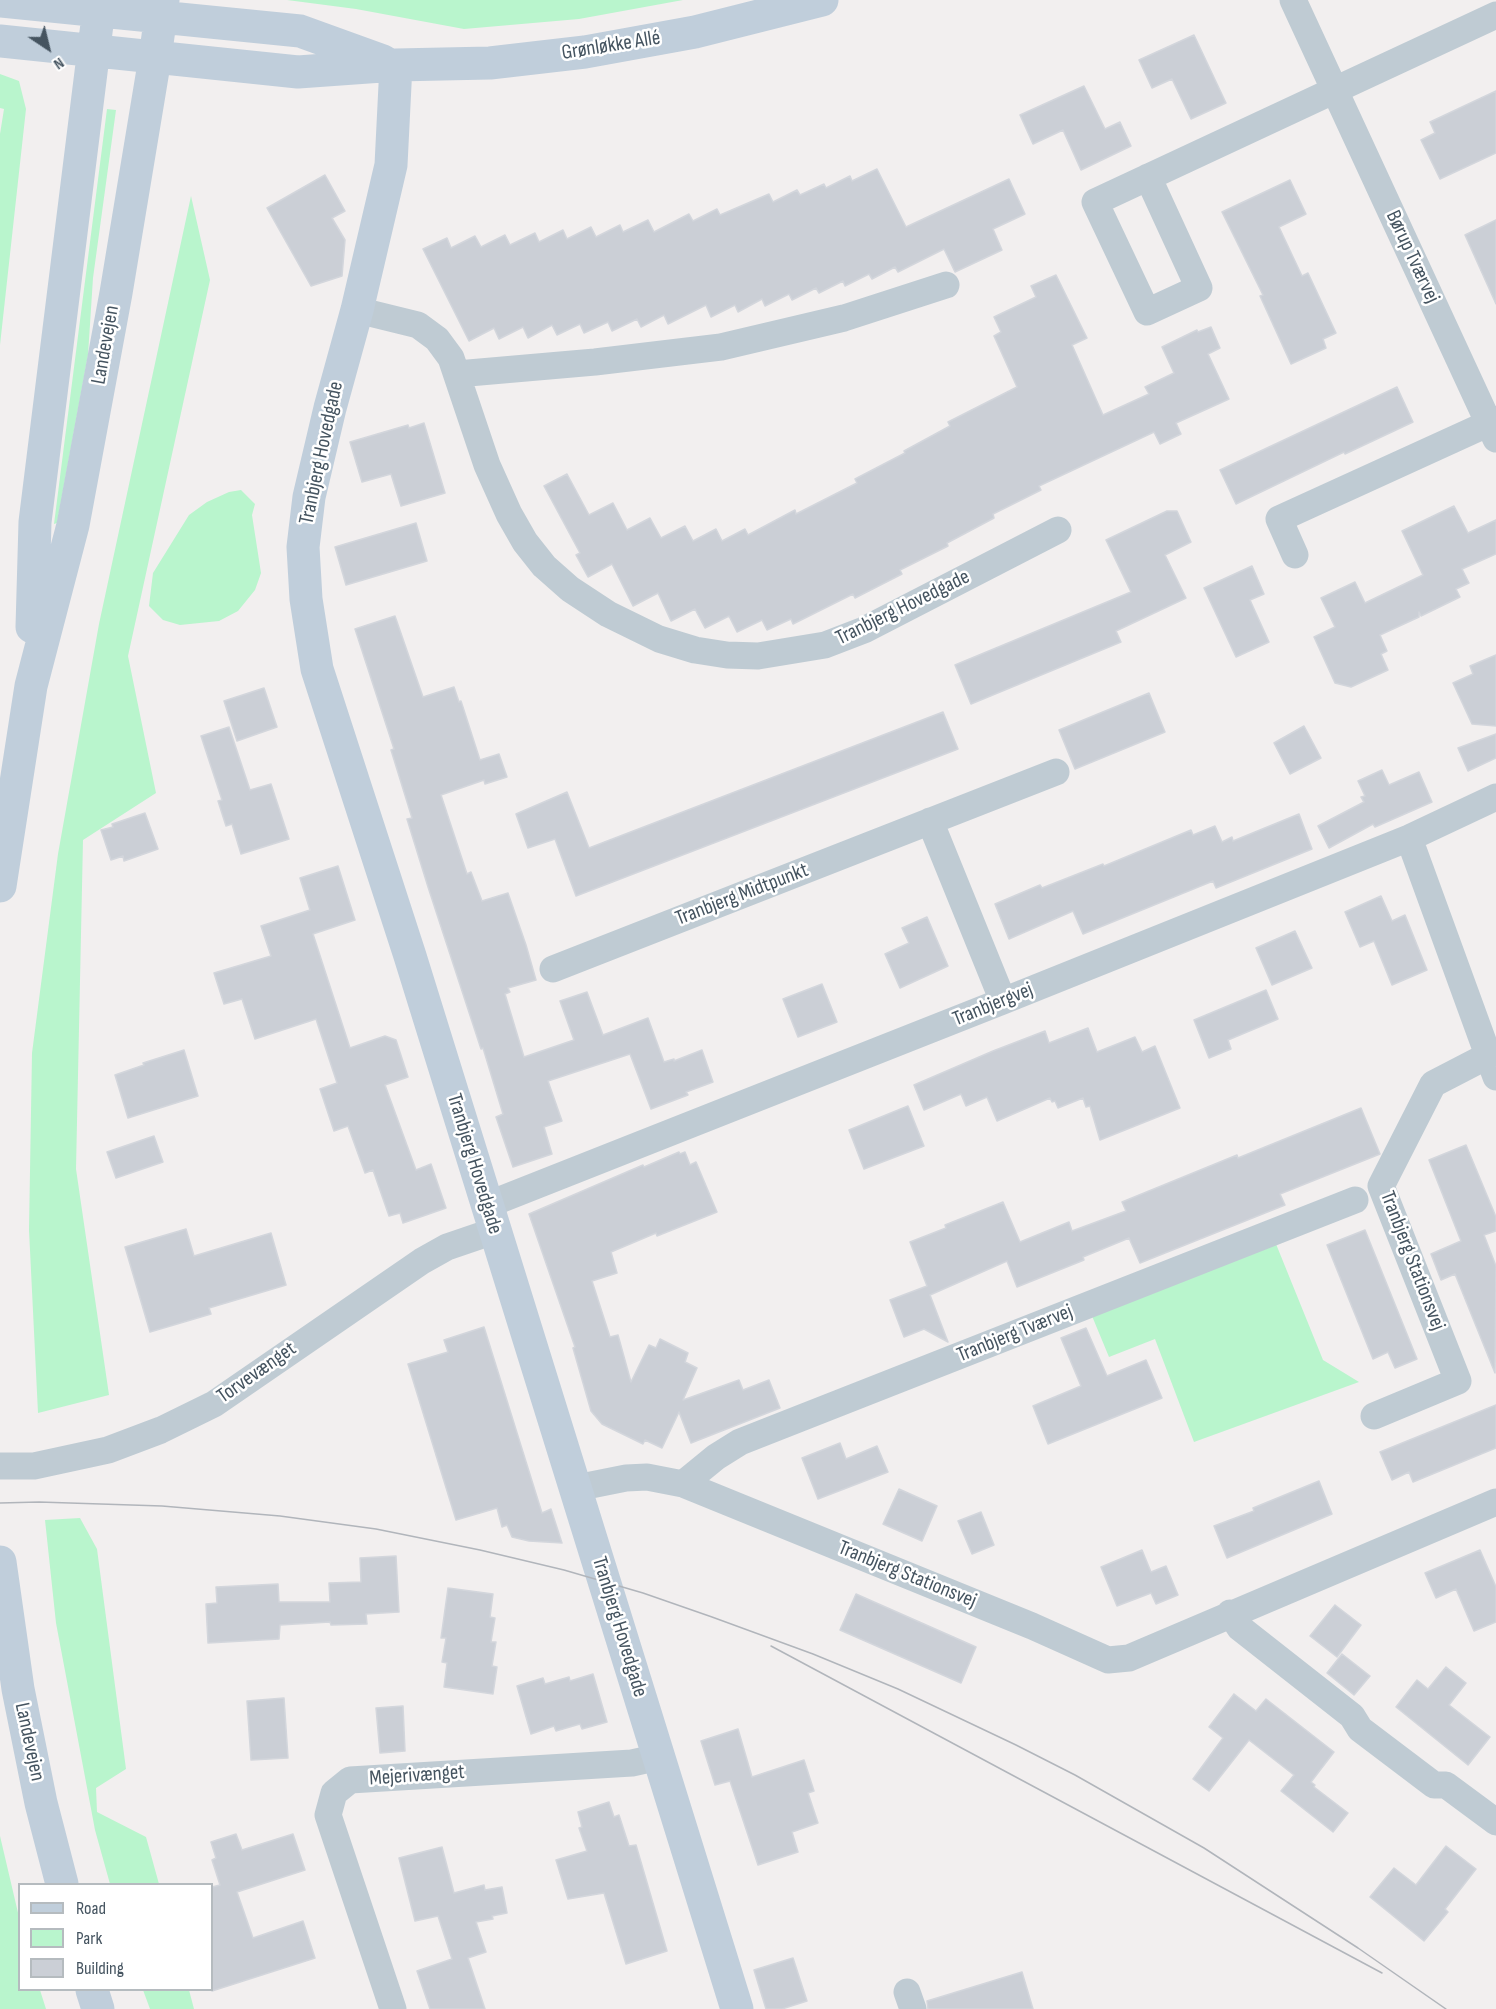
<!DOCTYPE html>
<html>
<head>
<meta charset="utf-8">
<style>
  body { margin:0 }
  #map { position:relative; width:1496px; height:2009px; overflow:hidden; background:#f2efef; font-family:"Sofia Sans Condensed",sans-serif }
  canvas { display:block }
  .legend { position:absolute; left:18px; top:1883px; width:195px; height:108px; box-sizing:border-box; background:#fff; border:2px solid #b5bbbf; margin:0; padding:8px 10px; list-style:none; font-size:18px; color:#455460 }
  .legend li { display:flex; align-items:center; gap:12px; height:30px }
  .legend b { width:30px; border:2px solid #b5bbbf }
  .north { position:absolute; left:18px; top:18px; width:60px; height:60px; -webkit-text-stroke:4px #fff; paint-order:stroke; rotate:145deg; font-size:16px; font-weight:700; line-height:24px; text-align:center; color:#455460 }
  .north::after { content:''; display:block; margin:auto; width:21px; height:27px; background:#455460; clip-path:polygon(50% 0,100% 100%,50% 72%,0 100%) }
</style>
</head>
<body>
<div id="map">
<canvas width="1496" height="2009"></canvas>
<ul class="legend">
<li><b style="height:8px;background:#c0cedb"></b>Road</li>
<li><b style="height:16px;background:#b9f5cd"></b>Park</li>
<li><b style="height:16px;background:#cbcfd6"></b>Building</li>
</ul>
<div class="north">N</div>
</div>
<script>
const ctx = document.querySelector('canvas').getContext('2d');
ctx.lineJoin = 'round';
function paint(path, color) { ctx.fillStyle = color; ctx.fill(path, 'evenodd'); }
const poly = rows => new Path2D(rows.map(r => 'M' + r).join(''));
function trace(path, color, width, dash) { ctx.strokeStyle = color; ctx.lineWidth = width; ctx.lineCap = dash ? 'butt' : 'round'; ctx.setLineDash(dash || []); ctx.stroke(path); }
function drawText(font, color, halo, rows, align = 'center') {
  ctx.font = font + ' "Sofia Sans Condensed",sans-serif'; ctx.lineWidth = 5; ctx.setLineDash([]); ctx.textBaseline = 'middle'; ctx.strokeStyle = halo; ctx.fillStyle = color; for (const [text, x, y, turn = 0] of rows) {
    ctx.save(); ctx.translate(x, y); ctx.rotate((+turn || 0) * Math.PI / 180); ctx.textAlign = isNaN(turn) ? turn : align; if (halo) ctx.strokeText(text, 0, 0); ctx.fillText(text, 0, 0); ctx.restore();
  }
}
const green = poly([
  [287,0,683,0,579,19,464,29,356,9],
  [0,74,19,81,26,109,0,345,0,134,4,109,0,108],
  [107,109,116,110,93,278,88,355,57,523,54,524],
  [191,196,210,280,128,656,156,793,83,840,76,1169,109,1395,38,1413,29,1230,32,1053,58,854,99,624],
  [241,490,255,504,252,515,261,573,255,590,238,611,219,621,180,625,163,620,149,606,153,573,189,515,207,502,229,492],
  [1276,1244,1323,1360,1359,1382,1194,1442,1155,1339,1109,1357,1092,1316],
  [80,1518,97,1549,126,1769,96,1788,97,1812,146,1837,159,1884,110,1884,95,1830,56,1623,45,1520],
  [0,1836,19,1917,20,1990,40,1990,46,2009,0,2009],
  [143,1990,189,1990,194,2009,150,2009]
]);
const building = poly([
  [1194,35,1226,103,1191,119,1172,79,1152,88,1139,60,1194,35],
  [1084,86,1105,129,1120,122,1131,146,1081,170,1063,130,1033,144,1020,115,1084,86],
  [1496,91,1496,153,1440,179,1421,140,1435,133,1430,122,1496,91],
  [877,169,906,227,1009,179,1025,214,993,229,1002,250,955,272,944,249,898,272,895,267,872,279,869,274,845,286,843,281,819,293,816,288,792,300,789,294,765,306,762,299,738,312,735,305,711,317,706,305,668,324,664,315,641,327,637,319,612,331,608,322,584,333,580,324,557,335,552,325,528,338,523,327,499,339,494,328,469,341,423,249,447,238,451,248,475,236,481,247,505,235,510,245,535,233,539,242,563,230,567,239,591,227,596,237,620,225,623,232,648,220,654,232,689,214,693,221,717,209,720,215,769,194,773,202,797,190,800,195,824,184,826,188,850,176,852,181,877,169],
  [325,175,345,211,332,218,345,240,342,276,311,286,267,208,325,175],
  [1290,180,1306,214,1279,227,1302,276,1308,273,1336,333,1323,339,1326,348,1291,364,1260,296,1263,295,1222,212,1290,180],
  [1496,220,1496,304,1465,235,1496,220],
  [1056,275,1087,338,1072,345,1103,415,1149,394,1145,387,1174,373,1162,347,1197,330,1198,332,1211,327,1220,348,1208,354,1229,399,1176,423,1181,434,1160,444,1154,432,1039,486,1041,490,993,514,994,518,947,543,948,546,900,570,902,574,855,598,853,594,793,624,791,619,767,630,762,620,737,632,729,616,705,628,695,609,671,621,658,593,633,606,612,564,588,577,576,555,580,553,544,486,567,474,589,515,613,503,627,530,650,518,661,538,685,526,693,541,716,529,722,541,745,529,748,535,795,510,796,514,857,483,855,479,905,453,904,451,950,426,948,422,1017,387,994,336,1001,332,994,317,1036,297,1031,286,1056,275],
  [1397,387,1413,422,1345,454,1344,452,1236,504,1220,470,1397,387],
  [424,423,445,493,401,506,391,474,362,482,350,442,408,425,409,428,424,423],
  [1454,506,1468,533,1496,520,1496,554,1462,569,1469,583,1456,589,1460,597,1421,616,1419,612,1419,617,1380,635,1387,651,1381,654,1388,670,1351,687,1335,683,1314,637,1335,627,1321,598,1355,582,1365,603,1423,575,1402,531,1454,506],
  [1167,511,1177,511,1191,542,1165,555,1186,598,1116,631,1121,642,971,704,955,665,1131,592,1106,540,1167,511],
  [416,523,427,561,346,585,335,547,416,523],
  [1252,566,1264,594,1250,600,1269,642,1236,657,1204,588,1252,566],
  [395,616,423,697,454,687,459,702,461,701,480,760,499,754,507,777,485,784,484,780,441,795,467,874,471,872,482,901,508,893,526,945,536,980,508,988,510,992,505,994,524,1057,574,1040,560,1001,587,992,603,1035,648,1018,664,1062,674,1059,674,1061,702,1050,713,1082,686,1092,688,1095,651,1109,630,1054,548,1081,562,1121,544,1127,552,1154,513,1167,496,1117,503,1114,483,1048,481,1049,428,887,407,819,412,818,391,750,394,749,355,629,395,616],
  [1496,655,1496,726,1472,724,1453,683,1473,674,1470,666,1496,655],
  [264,688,277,727,237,741,224,701,264,688],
  [1149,693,1165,732,1075,769,1059,730,1149,693],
  [943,712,958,749,576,896,555,839,528,848,516,814,567,792,589,848,943,712],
  [1304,726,1321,758,1290,774,1274,743,1304,726],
  [229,727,250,790,271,784,289,839,241,854,232,824,226,826,218,801,222,800,201,736,229,727],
  [1496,734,1496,758,1468,771,1458,748,1496,734],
  [1382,770,1389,785,1419,772,1432,802,1375,827,1373,824,1329,848,1318,826,1364,802,1361,797,1365,796,1358,781,1382,770],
  [145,813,158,849,124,861,123,856,111,860,101,830,113,827,112,824,145,813],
  [1299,814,1312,849,1216,888,1213,881,1083,934,1073,911,1009,939,995,904,1040,885,1042,888,1103,864,1104,866,1191,830,1193,835,1215,826,1222,842,1232,837,1233,841,1299,814],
  [338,866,355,920,313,934,350,1048,385,1036,396,1040,408,1077,385,1085,416,1170,431,1164,446,1208,403,1223,400,1213,389,1216,373,1170,365,1173,348,1126,334,1131,320,1089,337,1083,316,1019,255,1039,242,999,224,1004,214,973,271,956,261,926,310,910,300,878,338,866],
  [1381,896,1392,921,1405,915,1427,970,1392,985,1374,941,1360,947,1345,912,1381,896],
  [927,917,948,966,900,988,885,954,909,943,902,928,927,917],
  [1295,931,1312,968,1272,985,1256,948,1295,931],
  [822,984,837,1022,798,1037,783,999,822,984],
  [1266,990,1278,1019,1228,1040,1231,1049,1209,1058,1194,1020,1266,990],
  [1088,1028,1097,1052,1135,1037,1142,1052,1155,1046,1180,1108,1100,1140,1090,1106,1086,1107,1083,1098,1058,1108,1055,1101,1052,1102,1050,1098,997,1121,987,1097,966,1106,961,1094,924,1110,914,1085,993,1051,1045,1031,1049,1043,1088,1028],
  [184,1050,198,1096,128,1118,115,1075,144,1065,143,1063,184,1050],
  [908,1106,924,1146,864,1169,849,1130,908,1106],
  [1361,1108,1380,1154,1280,1194,1285,1205,1140,1263,1129,1238,1083,1257,1084,1260,1017,1287,1007,1261,930,1295,948,1342,924,1329,904,1337,890,1300,927,1286,910,1242,946,1228,945,1225,1003,1202,1020,1242,1069,1222,1072,1231,1126,1211,1122,1202,1237,1155,1238,1158,1361,1108],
  [154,1136,163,1162,116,1178,107,1152,154,1136],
  [1466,1145,1496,1217,1496,1231,1484,1235,1496,1266,1495,1373,1455,1274,1441,1280,1431,1254,1461,1241,1429,1160,1466,1145],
  [679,1152,680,1154,685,1152,690,1165,696,1162,717,1212,657,1236,656,1233,611,1252,617,1273,592,1281,610,1337,618,1335,631,1382,649,1345,656,1348,660,1339,688,1353,685,1362,697,1368,683,1400,739,1380,743,1390,769,1380,780,1408,691,1443,679,1412,662,1448,645,1440,643,1444,602,1424,591,1411,573,1348,575,1347,529,1214,643,1165,644,1167,679,1152],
  [186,1229,194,1256,271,1233,286,1285,209,1308,211,1314,150,1332,125,1247,186,1229],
  [1365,1230,1417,1359,1395,1368,1388,1352,1373,1359,1327,1245,1365,1230],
  [484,1327,542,1513,551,1509,562,1543,529,1541,512,1537,507,1525,502,1527,497,1508,456,1520,408,1364,448,1352,444,1340,484,1327],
  [1086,1328,1107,1376,1146,1360,1162,1398,1048,1444,1033,1406,1081,1386,1061,1338,1086,1328],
  [1496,1405,1496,1448,1413,1482,1409,1472,1392,1480,1380,1452,1496,1405],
  [840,1443,846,1459,877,1446,888,1472,818,1499,802,1458,840,1443],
  [1319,1481,1332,1514,1227,1558,1214,1526,1254,1511,1253,1508,1319,1481],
  [899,1489,937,1506,922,1541,883,1524,899,1489],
  [981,1512,994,1545,972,1554,958,1521,981,1512],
  [1142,1550,1151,1572,1166,1566,1178,1595,1156,1604,1151,1593,1117,1606,1101,1567,1142,1550],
  [1480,1550,1496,1587,1496,1622,1474,1631,1456,1589,1436,1598,1425,1573,1480,1550],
  [396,1556,399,1612,366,1614,367,1624,331,1625,330,1622,280,1625,279,1639,208,1643,206,1604,217,1603,216,1587,278,1584,279,1602,330,1602,329,1583,361,1582,360,1558,396,1556],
  [448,1588,493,1594,490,1617,495,1618,491,1642,496,1642,492,1666,497,1667,493,1694,444,1687,447,1663,442,1662,446,1638,441,1638,448,1588],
  [856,1594,976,1647,961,1683,840,1630,856,1594],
  [1335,1605,1361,1625,1337,1657,1310,1636,1335,1605],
  [1342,1654,1370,1676,1354,1695,1327,1673,1342,1654],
  [1446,1667,1466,1683,1449,1705,1490,1737,1468,1765,1396,1707,1417,1680,1428,1689,1446,1667],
  [593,1674,607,1722,582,1729,580,1724,556,1731,554,1726,531,1734,517,1686,543,1678,545,1684,569,1677,570,1681,593,1674],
  [1234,1694,1256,1711,1266,1699,1334,1752,1311,1782,1315,1785,1314,1787,1348,1813,1333,1832,1281,1791,1294,1775,1249,1740,1209,1791,1193,1779,1223,1738,1209,1727,1234,1694],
  [284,1698,288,1758,251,1760,247,1701,284,1698],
  [403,1706,405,1751,380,1753,376,1708,403,1706],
  [738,1729,752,1777,804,1760,814,1791,808,1793,818,1823,792,1832,798,1852,758,1865,730,1781,715,1785,701,1741,738,1729],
  [609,1802,614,1817,619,1815,629,1846,636,1845,667,1951,626,1964,604,1893,568,1899,556,1860,587,1851,579,1828,582,1827,578,1812,609,1802],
  [236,1834,242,1850,293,1834,305,1870,237,1892,253,1938,303,1921,315,1958,212,1991,212,1887,220,1885,212,1860,216,1858,211,1842,236,1834],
  [1446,1846,1476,1869,1445,1909,1448,1912,1424,1941,1370,1897,1394,1868,1416,1885,1446,1846],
  [442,1847,454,1893,484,1885,485,1890,502,1887,507,1913,492,1916,493,1919,476,1922,486,1952,468,1958,485,2009,430,2009,417,1971,452,1959,438,1916,415,1921,399,1858,442,1847],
  [793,1958,807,2001,782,2009,766,2009,754,1970,793,1958],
  [1022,1972,1033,2009,928,2009,927,2001,1022,1972]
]);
const street = poly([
  [1293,0,1496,439],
  [1148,177,1199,288,1147,312,1095,202,1335,90,1496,15],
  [357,310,418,325,437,339,451,358,487,465,509,514,525,542,544,566,570,589,608,614,659,639,695,650,727,655,758,656,825,645,864,630,1058,530],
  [457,374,595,362,721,347,844,318,946,285],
  [1295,555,1279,519,1496,420],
  [930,821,1003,1001],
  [1409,838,1496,1077],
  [553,969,1056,772],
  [487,1205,1003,1001,1409,838,1496,797],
  [1374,1416,1458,1381,1381,1186,1433,1084,1489,1055],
  [0,1466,34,1466,108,1450,161,1430,214,1404,422,1261,447,1247,494,1231],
  [683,1484,716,1457,740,1442,1355,1200],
  [576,1488,626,1478,647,1477,683,1484,1032,1626,1108,1660,1129,1658,1496,1502],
  [1230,1613,1240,1628,1352,1716,1360,1729,1434,1785,1446,1785,1496,1822],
  [907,1992,913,2009],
  [393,2009,328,1815,334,1793,350,1780,632,1763,659,1757]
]);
const secondary = poly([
  [0,1,300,31,383,61],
  [0,41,298,72,396,65,490,63,585,52,695,32,822,0],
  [396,65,391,165,357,310,330,408,309,497,303,547,306,599,317,669,410,956,737,2009],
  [32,627,35,522,100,0],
  [0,886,31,686,73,525,116,293,155,58,163,0],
  [0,1562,18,1689,41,1803,62,1884],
  [92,1990,98,2009]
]);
const tram = poly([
  [0,1503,39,1502,162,1506,280,1516,376,1529,480,1550,564,1570,643,1593,712,1617,813,1654,898,1689,1016,1745,1075,1775,1204,1848,1358,1948,1446,2009],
  [771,1646,1382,1973]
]);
const streetNames = [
  ["Grønløkke Allé",611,46,-9],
  ["Børup Tværvej",1412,257,65],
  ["Landevejen",106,345,-80],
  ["Tranbjerg Hovedgade",322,453,-78],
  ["Tranbjerg Hovedgade",903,608,-26],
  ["Tranbjerg Midtpunkt",742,895,-21],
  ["Tranbjergvej",993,1005,-22],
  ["Tranbjerg Hovedgade",474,1164,73],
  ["Tranbjerg Stationsvej",1412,1261,69],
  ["Tranbjerg Tværvej",1015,1334,-22],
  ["Torvevænget",257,1373,-35],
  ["Tranbjerg Stationsvej",907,1575,22],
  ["Tranbjerg Hovedgade",619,1627,73],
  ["Landevejen",29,1742,78],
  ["Mejerivænget",417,1776,-4]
];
paint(green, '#b9f5cd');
paint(building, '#cbcfd6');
trace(building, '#d3d6dc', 1.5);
trace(street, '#bfcbd3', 27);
trace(secondary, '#c0cedb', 33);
trace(tram, '#b1b5bb', 1.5);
drawText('21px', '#455460', '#fff', streetNames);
</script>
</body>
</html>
